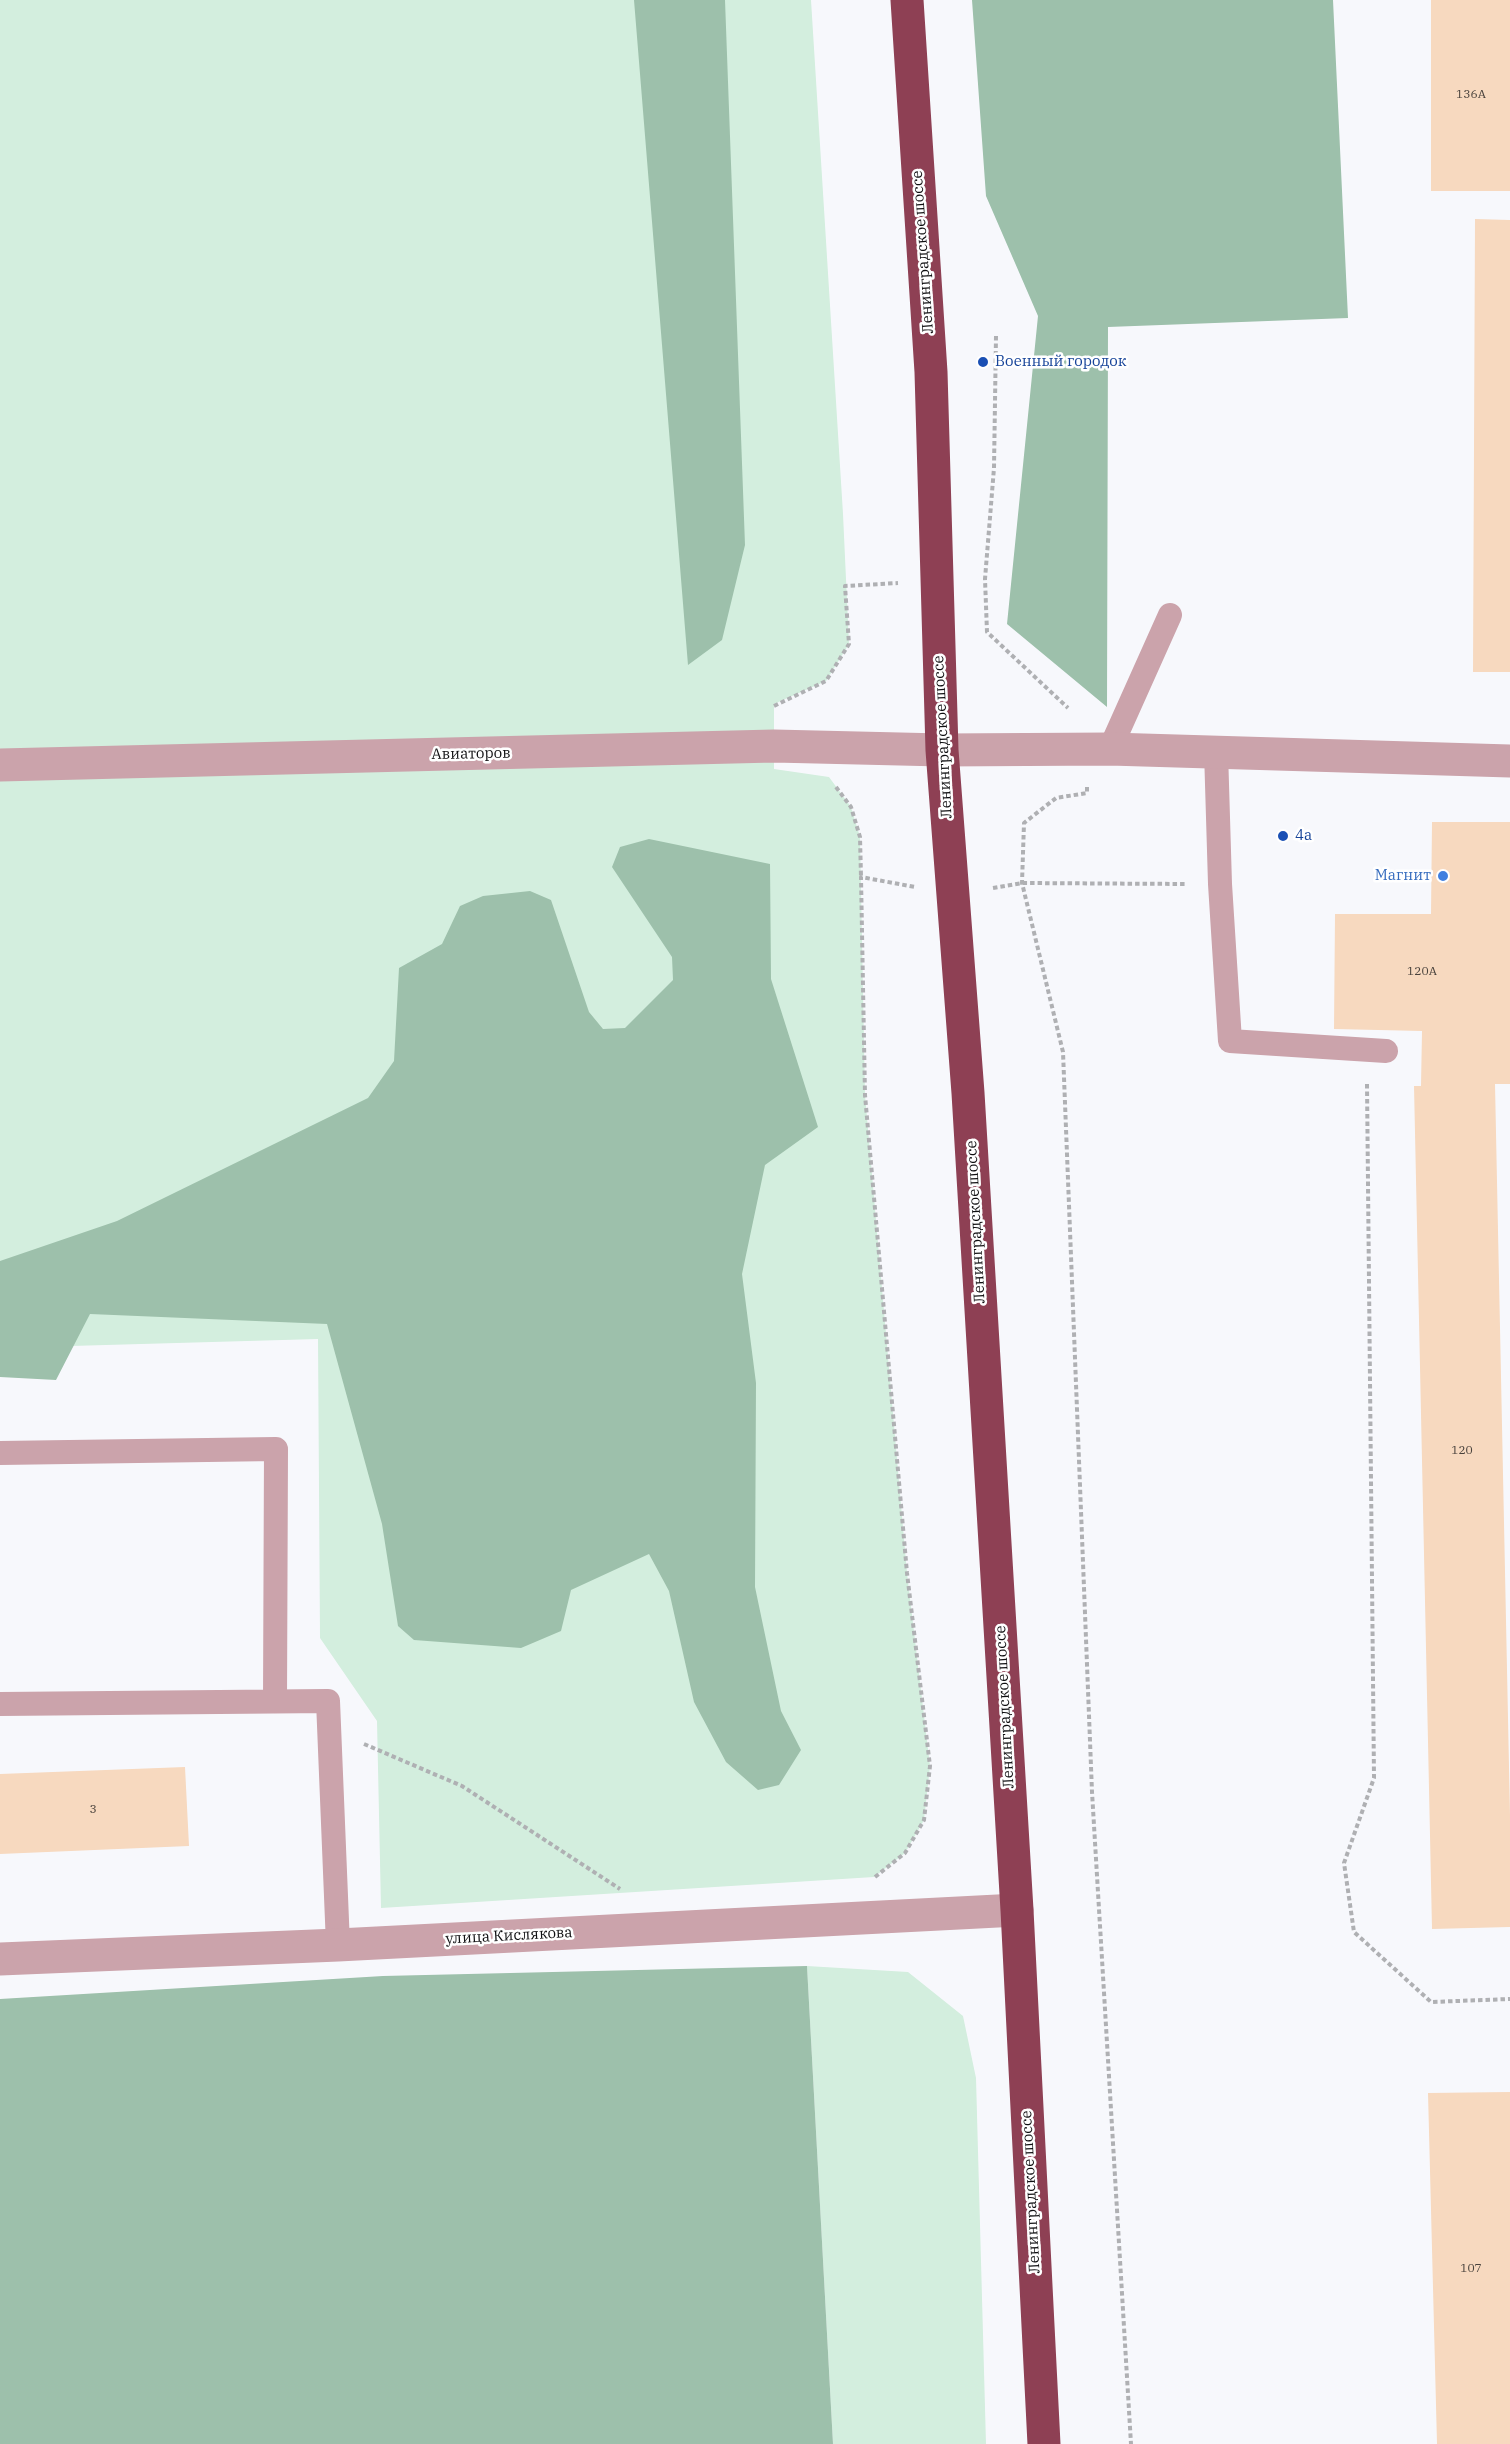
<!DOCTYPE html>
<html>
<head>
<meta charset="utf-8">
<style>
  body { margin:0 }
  canvas { display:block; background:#f7f8fc }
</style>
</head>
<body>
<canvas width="1510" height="2444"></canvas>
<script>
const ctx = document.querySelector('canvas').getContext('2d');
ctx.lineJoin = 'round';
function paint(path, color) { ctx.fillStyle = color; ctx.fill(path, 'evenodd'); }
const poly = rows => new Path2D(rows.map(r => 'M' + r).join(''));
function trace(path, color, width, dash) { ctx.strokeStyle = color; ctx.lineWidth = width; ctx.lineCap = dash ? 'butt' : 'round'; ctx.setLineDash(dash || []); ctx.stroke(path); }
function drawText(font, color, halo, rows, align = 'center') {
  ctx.font = font + ' "IBM Plex Serif",serif'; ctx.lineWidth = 5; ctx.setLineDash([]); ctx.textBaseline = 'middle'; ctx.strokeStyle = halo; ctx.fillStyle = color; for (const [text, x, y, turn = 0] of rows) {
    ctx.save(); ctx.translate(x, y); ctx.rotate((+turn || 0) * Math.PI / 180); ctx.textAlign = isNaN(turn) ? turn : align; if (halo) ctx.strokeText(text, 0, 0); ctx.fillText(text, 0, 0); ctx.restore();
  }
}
const green = poly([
  [0,0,811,0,843,514,849,644,826,681,774,704,774,769,829,777,851,807,860,837,865,1095,907,1573,930,1766,924,1820,905,1853,874,1877,381,1908,377,1721,320,1638,318,1339,0,1348],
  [807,1966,908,1972,963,2016,976,2078,986,2444,833,2444]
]);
const forest = poly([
  [634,0,725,0,745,545,722,640,688,665],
  [972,0,1333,0,1348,318,1108,327,1107,707,1007,624,1038,316,986,196],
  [649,839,770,864,771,979,818,1127,765,1165,742,1274,756,1383,755,1587,781,1711,801,1750,779,1785,758,1790,726,1762,694,1702,669,1591,649,1554,571,1590,561,1631,521,1648,414,1640,398,1626,382,1524,327,1324,90,1314,56,1380,0,1377,0,1261,117,1221,368,1098,394,1061,399,968,442,944,460,906,483,896,530,891,551,900,589,1012,603,1029,625,1028,673,980,672,957,612,867,620,847],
  [807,1966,833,2444,0,2444,0,1999,383,1976]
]);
const building = poly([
  [1431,0,1510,0,1510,191,1431,191],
  [1475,219,1510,220,1510,672,1473,672],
  [1432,822,1510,822,1510,1084,1495,1084,1510,1815,1510,1927,1432,1929,1414,1086,1421,1086,1422,1031,1334,1029,1335,914,1431,914],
  [185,1767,189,1846,0,1854,0,1774],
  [1510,2092,1510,2444,1437,2444,1428,2093]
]);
const path = poly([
  [996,336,994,468,985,579,987,632,1068,708],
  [774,706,826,681,849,644,845,586,898,583],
  [836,787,851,807,860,837,861,877],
  [1087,787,1087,793,1056,798,1024,823,1022,883,1063,1052,1092,1792,1131,2444],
  [993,888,1022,883,1186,884],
  [1367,1084,1374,1778,1344,1863,1354,1932,1431,2002,1510,1999],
  [364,1744,462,1786,620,1889],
  [875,1877,905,1853,924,1820,930,1766,907,1573,865,1095,861,877,915,887]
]);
const lane = poly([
  [1110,749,1170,615],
  [1216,751,1220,884,1230,1041,1386,1051],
  [0,1453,276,1449,275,1701],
  [0,1704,328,1701,338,1945]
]);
const street = poly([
  [0,765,774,746,942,750,1110,749,1510,761],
  [0,1959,338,1945,1017,1910]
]);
const highway = poly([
  [907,0,931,372,942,750,968,1093,1017,1910,1044,2444]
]);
const markers = [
  [983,362,6,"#1a4fb4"],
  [1283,836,6,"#1a4fb4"],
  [1443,876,6,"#3f7fe0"]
];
const numberNames = [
  ["136А",1471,95],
  ["120А",1422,972],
  ["120",1462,1451],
  ["3",93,1810],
  ["107",1471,2269]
];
const streetNames = [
  ["Ленинградское шоссе",923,252,-94],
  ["Ленинградское шоссе",943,737,-93],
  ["Авиаторов",471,754,-1],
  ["Ленинградское шоссе",976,1222,-93],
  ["Ленинградское шоссе",1005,1707,-93],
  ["улица Кислякова",509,1936,-3],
  ["Ленинградское шоссе",1031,2192,-93]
];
const transitNames = [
  ["Военный городок",995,362],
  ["4а",1295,836]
];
const shopNames = [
  ["Магнит",1431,876]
];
paint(green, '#d3eede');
paint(forest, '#9dc0ab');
paint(building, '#f7d9bf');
trace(path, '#afb0b3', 4, [4.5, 3]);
trace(lane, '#cba3ab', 24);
trace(street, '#cba3ab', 33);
trace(highway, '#8e4054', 33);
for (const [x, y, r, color] of markers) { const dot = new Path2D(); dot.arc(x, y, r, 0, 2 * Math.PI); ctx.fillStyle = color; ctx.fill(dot); trace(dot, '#fff', 2); }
drawText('12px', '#49423c', null, numberNames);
drawText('15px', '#0f0f11', '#fff', streetNames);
drawText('15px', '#164399', '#fff', transitNames, 'left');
drawText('15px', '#366cbe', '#fff', shopNames, 'right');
</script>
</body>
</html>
